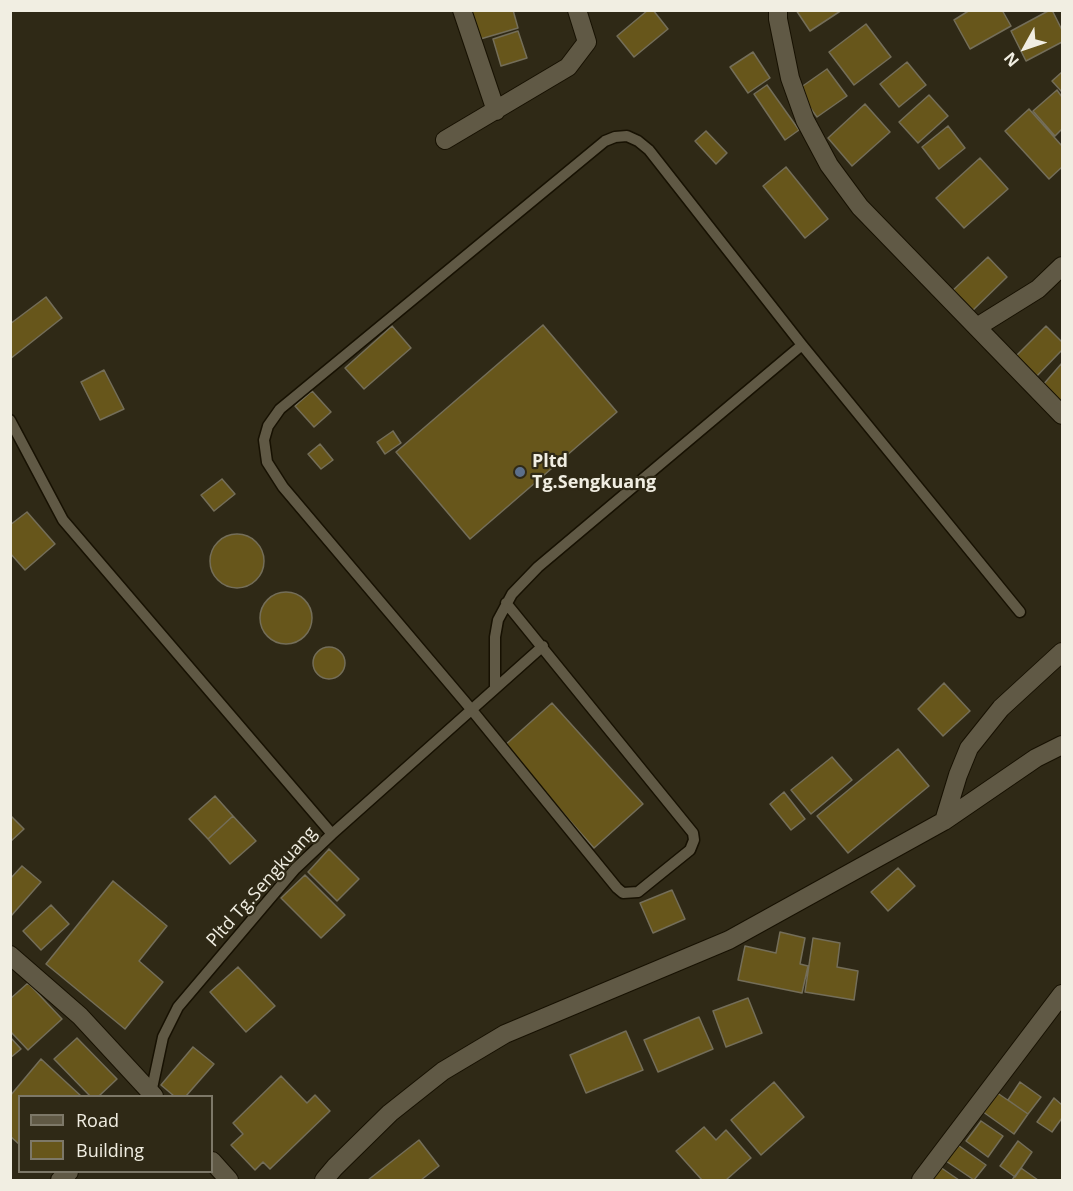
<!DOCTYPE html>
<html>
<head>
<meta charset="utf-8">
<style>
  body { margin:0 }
  #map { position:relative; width:1073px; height:1191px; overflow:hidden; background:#2f2916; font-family:"Open Sans",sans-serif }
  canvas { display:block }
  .frame { position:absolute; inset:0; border:12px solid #f1eee2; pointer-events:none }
  .legend { position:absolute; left:18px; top:1095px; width:195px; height:78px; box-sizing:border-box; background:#2f2916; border:2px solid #7d7868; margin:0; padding:8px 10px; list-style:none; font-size:18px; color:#f1eee2 }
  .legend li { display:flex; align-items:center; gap:12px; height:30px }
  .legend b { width:30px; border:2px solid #7d7868 }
  .north { position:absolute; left:995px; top:18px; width:60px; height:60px; -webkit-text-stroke:4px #2f2916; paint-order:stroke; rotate:230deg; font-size:16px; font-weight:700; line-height:24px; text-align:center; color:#f1eee2 }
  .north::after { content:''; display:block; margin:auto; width:21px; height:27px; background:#f1eee2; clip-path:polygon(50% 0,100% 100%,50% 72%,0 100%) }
</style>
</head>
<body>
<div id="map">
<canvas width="1073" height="1191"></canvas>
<div class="frame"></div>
<ul class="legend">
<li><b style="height:8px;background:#605945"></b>Road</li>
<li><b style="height:16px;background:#67561b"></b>Building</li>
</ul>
<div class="north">N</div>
</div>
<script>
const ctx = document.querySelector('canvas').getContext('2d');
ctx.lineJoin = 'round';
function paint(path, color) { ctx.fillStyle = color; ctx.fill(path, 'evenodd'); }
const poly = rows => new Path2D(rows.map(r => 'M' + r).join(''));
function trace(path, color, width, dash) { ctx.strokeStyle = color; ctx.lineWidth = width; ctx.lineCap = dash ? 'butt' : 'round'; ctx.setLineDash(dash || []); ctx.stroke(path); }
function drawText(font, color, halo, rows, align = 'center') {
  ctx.font = font + ' "Open Sans",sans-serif'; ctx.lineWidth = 4.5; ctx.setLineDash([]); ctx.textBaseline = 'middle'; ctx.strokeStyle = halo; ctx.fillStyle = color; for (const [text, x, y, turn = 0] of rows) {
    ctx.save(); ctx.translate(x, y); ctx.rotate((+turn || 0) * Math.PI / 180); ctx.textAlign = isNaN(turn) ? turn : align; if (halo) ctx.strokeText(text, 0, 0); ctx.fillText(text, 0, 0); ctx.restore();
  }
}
const building = poly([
  [477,10,513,10,518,28,477,40,469,13,477,10],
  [648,10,653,10,668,29,634,57,617,36,648,10],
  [796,10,842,10,810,31,796,10],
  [970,10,1002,10,1011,26,970,49,954,20,970,10],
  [1050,10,1052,10,1062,30,1062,42,1026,61,1011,31,1050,10],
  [866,24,891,57,854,85,829,52,866,24],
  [518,31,527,58,501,66,493,39,518,31],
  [753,52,770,78,748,93,730,67,753,52],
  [907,62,926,85,899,107,880,84,907,62],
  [827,69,847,96,817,117,797,90,827,69],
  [1062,72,1062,92,1052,81,1062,72],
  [767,85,799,130,785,140,754,94,767,85],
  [1057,90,1062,97,1062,129,1055,136,1033,111,1057,90],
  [929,95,948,116,918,143,899,122,929,95],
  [865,104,890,132,852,166,828,138,865,104],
  [1029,109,1062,146,1062,167,1049,179,1005,131,1029,109],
  [948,126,965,148,939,169,922,147,948,126],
  [706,131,727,153,716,164,695,141,706,131],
  [980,158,1008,189,964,228,936,198,980,158],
  [786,167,828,219,805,238,763,186,786,167],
  [988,257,1007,277,969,314,950,293,988,257],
  [46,297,62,318,10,359,10,324,46,297],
  [543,325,617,412,470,539,396,452,543,325],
  [392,326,411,348,364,389,345,368,392,326],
  [1046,326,1062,342,1062,350,1034,379,1013,359,1046,326],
  [1062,363,1062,404,1042,386,1062,363],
  [104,370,124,409,100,420,81,382,104,370],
  [312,391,331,412,314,427,295,406,312,391],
  [393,431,401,443,385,454,377,442,393,431],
  [320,444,333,460,321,469,308,454,320,444],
  [222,479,235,494,214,511,201,495,222,479],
  [27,512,55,544,25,570,10,553,10,525,27,512],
  '210 561a27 27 0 1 1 54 0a27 27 0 1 1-54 0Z',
  '260 618a26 26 0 1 1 52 0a26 26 0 1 1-52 0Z',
  '313 663a16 16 0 1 1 32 0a16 16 0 1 1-32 0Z',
  [944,683,970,711,943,736,918,709,944,683],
  [552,703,643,804,594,848,504,746,552,703],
  [898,749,929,786,848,853,817,816,898,749],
  [832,757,852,780,811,814,791,790,832,757],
  [784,792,805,819,791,830,770,804,784,792],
  [215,796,233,816,208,839,189,819,215,796],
  [10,815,24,829,10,842,10,815],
  [233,816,256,841,230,864,208,839,233,816],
  [329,849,359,879,337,901,308,872,329,849],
  [22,866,41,882,11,916,10,879,22,866],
  [898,868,915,886,888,911,871,892,898,868],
  [305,875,345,915,321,938,281,898,305,875],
  [113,881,167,926,139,961,163,982,125,1029,46,964,113,881],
  [672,890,685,919,653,933,640,903,672,890],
  [51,905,69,924,41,950,23,931,51,905],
  [780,932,805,938,800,964,808,966,802,993,738,980,745,946,776,953,780,932],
  [813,938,840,943,837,967,858,971,854,1000,805,992,813,938],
  [238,967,275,1006,246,1032,210,992,238,967],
  [28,983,62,1019,28,1050,10,1031,10,999,28,983],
  [748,998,762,1033,726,1047,713,1011,748,998],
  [699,1017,713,1049,658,1072,644,1040,699,1017],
  [626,1031,643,1070,586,1093,570,1055,626,1031],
  [10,1037,21,1049,10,1058,10,1037],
  [77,1038,117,1079,99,1096,90,1096,54,1059,77,1038],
  [193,1047,214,1064,186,1096,174,1096,161,1085,193,1047],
  [41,1059,81,1096,20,1096,20,1145,10,1136,10,1096,41,1059],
  [281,1076,307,1103,315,1095,330,1111,270,1169,263,1162,255,1170,231,1145,243,1134,233,1123,281,1076],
  [774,1082,804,1117,761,1155,731,1120,774,1082],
  [1020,1082,1041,1097,1028,1114,1008,1100,1020,1082],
  [993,1090,1028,1114,1014,1134,979,1109,993,1090],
  [1054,1098,1062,1105,1062,1118,1052,1132,1037,1122,1054,1098],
  [981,1121,1003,1136,988,1157,966,1141,981,1121],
  [704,1127,716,1140,726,1130,751,1158,726,1180,702,1180,676,1151,704,1127],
  [419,1140,439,1166,421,1180,368,1180,419,1140],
  [1018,1141,1032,1152,1015,1177,1000,1166,1018,1141],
  [955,1143,986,1165,974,1180,943,1159,955,1143],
  [940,1167,959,1180,930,1180,940,1167],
  [1021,1168,1038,1180,1012,1180,1021,1168]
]);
const service = poly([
  [10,420,63,520,332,834],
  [506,603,693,833,694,840,690,850,638,892,623,893,617,888,471,709,283,487,267,462,264,440,268,426,280,409,605,141,615,137,627,136,638,141,649,150,802,345,1020,612],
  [495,688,495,637,498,620,512,594,538,567,802,345],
  [151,1093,163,1037,178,1007,295,869,332,834,543,646]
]);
const minor = poly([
  [462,10,496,111],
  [778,10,778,19,790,78,805,120,829,165,860,207,1062,415],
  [445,140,568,67,587,42,577,10],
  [977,327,1038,289,1062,266],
  [944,821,958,775,969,748,1001,708,1062,652],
  [10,955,80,1016,154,1096],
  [212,1161,229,1180],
  [60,1180,69,1172],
  [324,1180,335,1167,390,1113,443,1071,505,1034,729,940,944,821,1036,758,1062,745],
  [921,1180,1062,994]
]);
const markers = [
  [520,472,6,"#5c6f8a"]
];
const poiNames = [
  ["Pltd",532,462],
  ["Tg.Sengkuang",532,483]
];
const streetNames = [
  ["Pltd Tg.Sengkuang",262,887,-48]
];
paint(building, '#67561b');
trace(building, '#746e59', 1.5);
trace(service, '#171102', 13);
trace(minor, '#171102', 20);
trace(service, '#605945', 10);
trace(minor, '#605945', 18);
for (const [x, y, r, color] of markers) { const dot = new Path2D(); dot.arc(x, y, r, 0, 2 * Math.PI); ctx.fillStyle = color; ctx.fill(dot); trace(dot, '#2f2916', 2); }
drawText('bold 18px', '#f1eee2', '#2f2916', poiNames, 'left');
drawText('18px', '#f1eee2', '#2f2916', streetNames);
</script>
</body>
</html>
